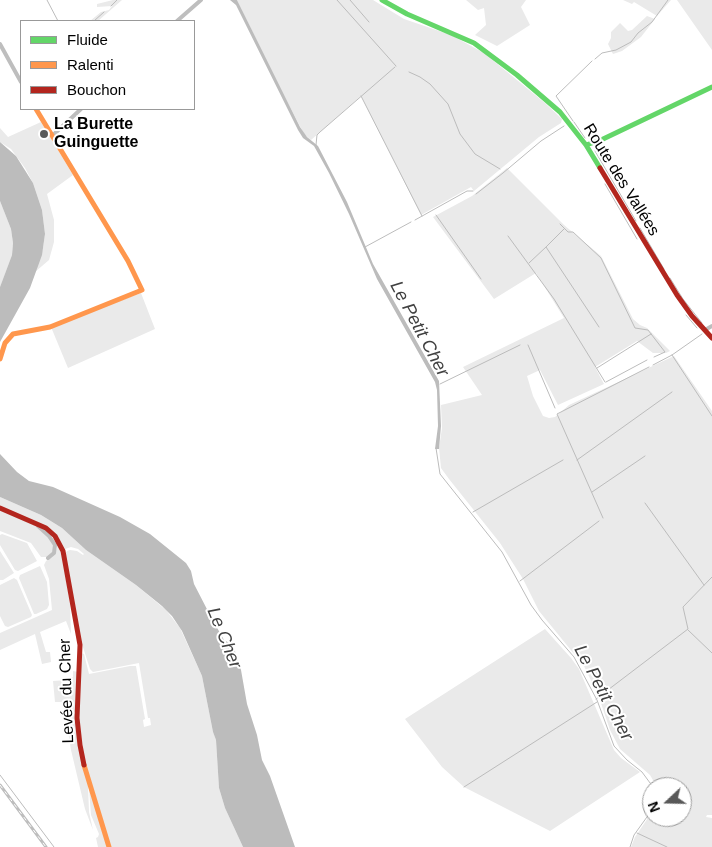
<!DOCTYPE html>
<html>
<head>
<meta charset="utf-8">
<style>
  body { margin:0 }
  #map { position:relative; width:712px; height:847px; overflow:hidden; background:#fff; font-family:Arial,sans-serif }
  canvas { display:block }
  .legend { position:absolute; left:20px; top:20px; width:175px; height:90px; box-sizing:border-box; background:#fff; border:1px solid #999; margin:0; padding:6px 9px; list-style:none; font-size:15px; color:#000 }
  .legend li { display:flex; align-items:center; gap:10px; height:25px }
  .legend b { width:25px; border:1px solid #999 }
  .north { position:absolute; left:642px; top:777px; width:50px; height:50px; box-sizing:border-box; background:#fff; border:1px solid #999; border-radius:50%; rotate:249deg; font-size:14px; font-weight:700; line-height:20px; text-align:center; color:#000 }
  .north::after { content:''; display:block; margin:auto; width:18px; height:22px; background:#595959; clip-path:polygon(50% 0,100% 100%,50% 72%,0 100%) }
</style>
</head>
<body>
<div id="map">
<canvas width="712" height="847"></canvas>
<ul class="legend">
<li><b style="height:6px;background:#63d668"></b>Fluide</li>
<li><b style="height:6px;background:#ff974d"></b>Ralenti</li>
<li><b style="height:6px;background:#b3261e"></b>Bouchon</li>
</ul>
<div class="north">N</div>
</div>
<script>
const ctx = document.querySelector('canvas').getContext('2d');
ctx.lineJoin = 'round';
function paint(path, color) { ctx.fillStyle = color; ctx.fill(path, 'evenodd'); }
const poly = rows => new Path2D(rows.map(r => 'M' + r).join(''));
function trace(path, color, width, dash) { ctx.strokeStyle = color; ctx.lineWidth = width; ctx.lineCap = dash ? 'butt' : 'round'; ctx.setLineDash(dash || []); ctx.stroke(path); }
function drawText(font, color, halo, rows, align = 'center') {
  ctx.font = font + ' Arial,sans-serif'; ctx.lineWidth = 4; ctx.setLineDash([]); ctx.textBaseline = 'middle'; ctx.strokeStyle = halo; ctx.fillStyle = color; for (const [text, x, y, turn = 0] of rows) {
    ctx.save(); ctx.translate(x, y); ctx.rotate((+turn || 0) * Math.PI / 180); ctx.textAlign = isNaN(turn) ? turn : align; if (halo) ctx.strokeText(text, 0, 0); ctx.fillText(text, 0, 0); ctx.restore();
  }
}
const green = poly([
  [113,0,122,0,98,21,90,21,101,12,109,10,112,6,97,7,97,4],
  [237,0,373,0,404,19,451,35,484,53,545,103,562,119,561,123,539,137,474,191,471,187,421,215,361,96,311,140,304,134,274,76],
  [466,0,526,0,521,7,530,25,497,46,475,35,486,25,484,8,478,10],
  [623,0,671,0,657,16,634,2,632,4],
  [677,0,712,0,712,50],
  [647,16,655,19,641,37,622,51,613,54,608,44,611,38,611,32,620,23,628,31,632,30],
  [41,122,73,175,47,194,54,220,54,242,49,260,35,272,43,248,45,234,42,210,33,183,25,168,11,149,0,142,0,128,8,137],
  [507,168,564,225,601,256,633,319,640,325,647,328,670,351,666,353,653,353,637,341,595,367,604,384,558,405,540,370,527,376,533,396,543,416,549,418,555,417,569,405,674,356,712,411,712,815,707,815,706,817,712,818,712,847,631,847,635,837,652,812,652,817,682,817,682,787,657,787,650,775,620,749,610,730,599,697,581,660,579,660,539,611,523,579,500,543,449,479,441,468,439,448,442,428,441,405,482,395,463,367,564,318,536,273,494,299,433,217,472,196],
  [0,201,11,229,13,243,12,255,0,287],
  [141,293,155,329,68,368,51,327],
  [0,497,41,515,62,528,86,550,136,585,166,610,180,628,202,676,213,732,216,740,219,788,225,808,243,847,111,847,88,775,81,744,79,718,81,653,84,654,89,674,130,666,136,666,145,719,143,720,144,727,151,725,150,718,148,718,139,663,93,672,90,669,81,641,65,554,67,551,70,550,77,551,83,555,84,554,78,549,71,547,65,549,58,537,0,506],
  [0,510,36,526,53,542,54,552,48,557,41,557,31,543,0,531],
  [2,534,27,543,37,561,18,571,15,570,0,545,0,535],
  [55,540,59,545,63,561,70,604,71,634,66,621,40,632,46,652,50,652,51,662,42,664,35,634,0,650,0,633,52,610,49,579,44,565,46,561,55,554,57,547],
  [0,551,14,573,3,580,0,580],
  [40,566,47,582,49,605,47,609,36,614,34,614,19,578,20,575],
  [14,578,17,580,32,615,31,617,8,627,5,626,0,616,0,585],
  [545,629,571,658,579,669,614,750,621,758,640,772,550,831,464,787,442,767,405,719],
  [73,671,78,672,76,701,88,784,89,812,93,830,85,809,71,750,67,725,66,702,55,702,53,681,68,680,68,677,73,677],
  [89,789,108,847,98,847,96,838,98,837,99,834,91,815]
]);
const water = poly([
  [230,0,237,0,300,127,307,137,318,146,347,202,373,264,439,381,441,426,439,449,435,449,438,426,437,390,435,382,377,279,349,214,329,173,314,146,303,138,298,130,236,5],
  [0,142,16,156,33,183,42,210,45,234,42,255,30,288,0,342,0,287,12,255,13,243,11,229,0,201],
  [0,454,17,472,29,481,53,487,120,517,150,534,186,563,191,571,194,584,211,617,224,640,233,645,241,670,247,704,257,735,262,760,270,776,295,847,243,847,225,808,219,788,216,740,213,732,202,676,182,631,172,616,162,606,136,585,86,550,62,528,41,515,0,497]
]);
const stream = poly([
  [47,0,58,21],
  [337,0,396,66],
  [350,0,369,22],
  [111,6,117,0],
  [94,21,104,12],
  [595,59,602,53,616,50,631,42,638,33,652,22,668,0],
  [409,72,420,77,430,84,448,104,460,134,475,154,500,169],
  [361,96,422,216],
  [573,121,556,96,592,61],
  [574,122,585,138],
  [316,145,317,135,320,132,395,67],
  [595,151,636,221],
  [605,184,637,239],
  [476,194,503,173,541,141,564,126],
  [436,215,481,279],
  [415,220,467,191,473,191],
  [560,224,568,232,573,232,601,258,635,328,648,330,665,352,654,357],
  [640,228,664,269],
  [508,236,554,299,605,382],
  [365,247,411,222],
  [546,247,564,229],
  [529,263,546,247,599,327],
  [670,278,683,299,702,323],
  [686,315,697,328],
  [528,345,555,408],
  [672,355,712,416],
  [653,365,672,355,702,334],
  [597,368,651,334],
  [606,382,647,360],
  [440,384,520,345],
  [436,448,440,474,502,552,531,605,542,620,574,657,597,700,614,746,627,760,642,772,653,787],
  [577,460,672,392],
  [592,492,645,456],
  [645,503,704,585],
  [473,512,563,460],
  [603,518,557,414,649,367],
  [520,581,599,521],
  [688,630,712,653],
  [596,699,688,629,683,607,712,577],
  [0,775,54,847],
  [464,787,597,702],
  [637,833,667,847],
  [630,847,634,835,652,810]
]);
const street = poly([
  [177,21,201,0],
  [0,44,21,82],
  [52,136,81,109],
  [705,330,712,326],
  [38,526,49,536,55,545,54,553,48,558]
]);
const fast = poly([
  [382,0,407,14,474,43,517,75,560,112,586,145,600,168],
  [586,145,601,140,712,87]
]);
const slow = poly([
  [0,359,5,343,13,334,50,327,142,290,128,261,36,109],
  [84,765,109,847]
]);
const jam = poly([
  [600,168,677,295,692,316,712,338],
  [0,508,46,528,55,536,63,551,80,645,77,718,80,745,84,765]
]);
const rail = poly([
  [0,785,46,847]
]);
const markers = [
  [44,134,5,"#595959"]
];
const poiNames = [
  ["La Burette",54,125],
  ["Guinguette",54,143]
];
const streetNames = [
  ["Route des Vallées",621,180,58],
  ["Levée du Cher",67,691,-92]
];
const waterNames = [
  ["Le Petit Cher",419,329,62],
  ["Le Cher",224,638,68],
  ["Le Petit Cher",603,693,62]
];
paint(green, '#eaeaea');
paint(water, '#bcbcbc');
trace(stream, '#bcbcbc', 1);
trace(street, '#bebebe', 4);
trace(fast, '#63d668', 5);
trace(slow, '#ff974d', 5);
trace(jam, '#b3261e', 5);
trace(rail, '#bdbdbd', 3);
trace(rail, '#fff', 1, [4]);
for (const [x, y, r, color] of markers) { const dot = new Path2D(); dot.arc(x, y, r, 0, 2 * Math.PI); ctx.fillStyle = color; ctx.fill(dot); trace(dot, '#fff', 2); }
drawText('bold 16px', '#000', '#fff', poiNames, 'left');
drawText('16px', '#000', '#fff', streetNames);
drawText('italic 18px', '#414141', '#fff', waterNames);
</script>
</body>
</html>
